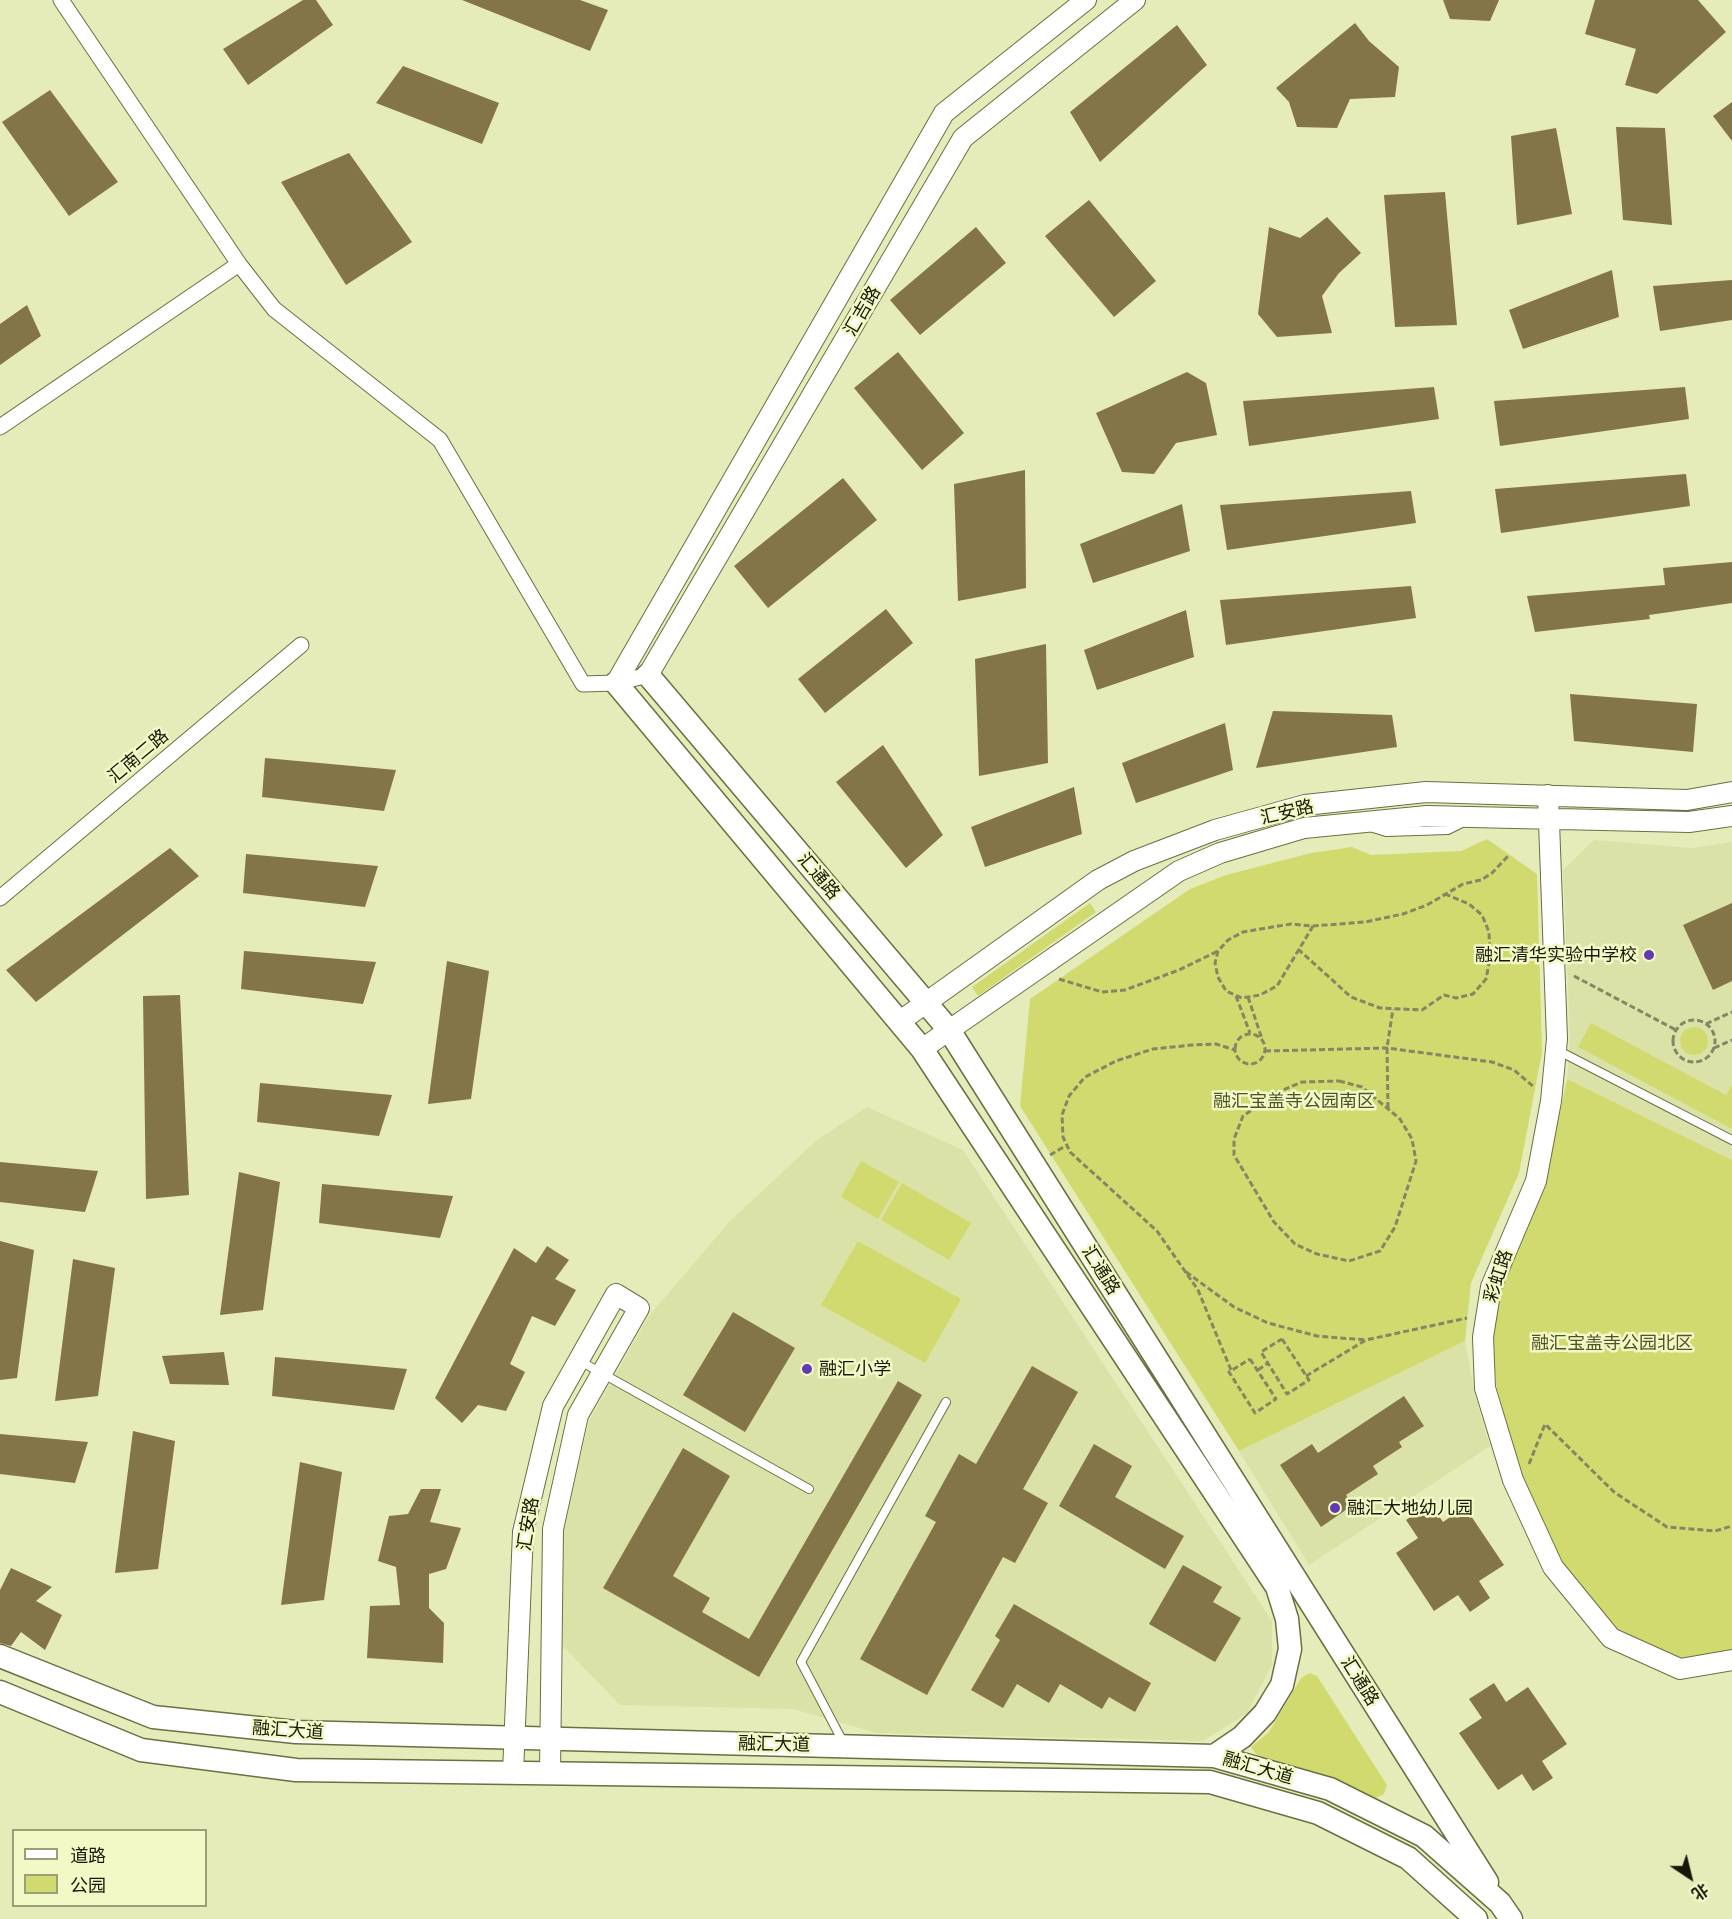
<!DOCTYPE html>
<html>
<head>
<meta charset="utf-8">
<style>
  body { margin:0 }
  #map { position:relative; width:1732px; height:1919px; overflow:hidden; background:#e6ecb9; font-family:Barlow,"Noto Sans SC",sans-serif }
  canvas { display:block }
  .legend { position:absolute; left:12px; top:1829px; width:195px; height:78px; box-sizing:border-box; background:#f3f9c6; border:2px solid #9b9f79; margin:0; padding:8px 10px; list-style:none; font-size:18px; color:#171906 }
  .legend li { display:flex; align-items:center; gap:12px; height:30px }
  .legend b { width:30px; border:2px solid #9b9f79 }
  .north { position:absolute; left:1660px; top:1847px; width:60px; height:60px; -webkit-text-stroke:4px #f3f9c6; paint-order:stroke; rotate:145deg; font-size:16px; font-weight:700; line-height:24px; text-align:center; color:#171906 }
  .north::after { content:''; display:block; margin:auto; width:21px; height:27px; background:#171906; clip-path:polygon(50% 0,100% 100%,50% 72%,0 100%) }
</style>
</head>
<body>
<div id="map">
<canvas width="1732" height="1919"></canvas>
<ul class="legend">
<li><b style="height:8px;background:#fff"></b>道路</li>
<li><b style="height:16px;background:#d1da6e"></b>公园</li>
</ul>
<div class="north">北</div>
</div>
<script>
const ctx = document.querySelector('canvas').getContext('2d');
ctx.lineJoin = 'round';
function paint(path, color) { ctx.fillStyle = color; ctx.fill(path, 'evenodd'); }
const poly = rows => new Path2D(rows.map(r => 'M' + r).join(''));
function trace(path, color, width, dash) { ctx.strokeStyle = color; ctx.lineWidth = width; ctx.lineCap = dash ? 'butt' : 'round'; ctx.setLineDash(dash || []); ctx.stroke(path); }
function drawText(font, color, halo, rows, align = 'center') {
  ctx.font = font + ' Barlow,"Noto Sans SC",sans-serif'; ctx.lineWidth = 5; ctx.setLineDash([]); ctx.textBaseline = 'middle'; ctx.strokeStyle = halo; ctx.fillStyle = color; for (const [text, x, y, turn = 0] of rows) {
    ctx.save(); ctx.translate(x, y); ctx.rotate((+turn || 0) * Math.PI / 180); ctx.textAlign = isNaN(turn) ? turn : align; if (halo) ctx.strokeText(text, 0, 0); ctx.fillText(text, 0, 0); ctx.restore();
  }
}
const built = poly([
  [1594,840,1692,848,1732,842,1732,1160,1567,1079,1570,1039,1563,870],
  [867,1107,963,1150,1272,1621,1272,1665,1247,1713,1203,1741,877,1733,793,1709,620,1705,563,1646,563,1529,589,1421,648,1317,730,1221,817,1140],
  [1465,1341,1475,1395,1490,1446,1309,1565,1239,1451]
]);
const green = poly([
  [1487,839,1537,874,1542,1052,1519,1173,1471,1283,1465,1341,1239,1451,1020,1106,1030,999,1190,889,1226,875,1311,853,1352,847,1371,855,1461,851],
  [1090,903,1096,912,978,996,972,987],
  [1591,1023,1726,1095,1732,1085,1732,1129,1578,1047],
  '1680 1041a14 14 0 1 1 28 0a14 14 0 1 1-28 0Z',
  [1567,1079,1732,1160,1732,1651,1685,1659,1617,1632,1561,1564,1522,1477,1497,1389,1491,1340,1500,1291,1545,1185],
  [861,1161,899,1182,878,1219,841,1197],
  [902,1183,971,1223,949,1260,881,1220],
  [858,1241,961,1299,925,1363,821,1305],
  [1310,1673,1317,1676,1387,1785,1384,1794,1374,1799,1333,1779,1257,1755,1251,1747,1269,1732,1301,1678]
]);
const building = poly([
  [303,0,316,0,333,25,248,85,223,49],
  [462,0,580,0,608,10,590,51],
  [1443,0,1499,0,1490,21,1450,19],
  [1595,0,1698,0,1726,32,1657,94,1625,85,1636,49,1585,34],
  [1355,23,1369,41,1399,67,1395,97,1350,99,1337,128,1297,127,1289,102,1276,88],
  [1177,25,1207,65,1100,162,1070,112],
  [403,66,499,103,482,144,376,103],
  [50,90,118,182,69,216,2,122],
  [1732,102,1732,141,1713,116],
  [1616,127,1665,128,1672,225,1623,220],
  [1556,128,1572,214,1517,225,1511,136],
  [349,153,412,242,346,285,281,182],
  [1445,192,1457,325,1395,327,1384,195],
  [1089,200,1156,281,1114,317,1045,236],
  [1327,217,1361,253,1339,273,1322,296,1332,333,1277,337,1258,314,1269,227,1300,238],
  [976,227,1006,263,920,335,890,300],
  [1612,270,1619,317,1523,349,1509,310],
  [1732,280,1732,320,1660,331,1653,286],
  [27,305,41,336,0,365,0,324],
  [898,352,964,433,922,470,854,388],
  [1187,372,1206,383,1217,435,1176,443,1154,474,1122,472,1096,413],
  [1434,387,1439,419,1249,446,1243,401],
  [1685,387,1689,419,1500,446,1494,401],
  [1025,470,1026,588,958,601,954,484],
  [1686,474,1690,506,1501,533,1495,489],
  [843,478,877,520,768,608,734,566],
  [1411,491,1416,523,1227,550,1220,505],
  [1182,504,1190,551,1093,583,1080,544],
  [1732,562,1732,603,1649,615,1650,619,1535,632,1527,596,1665,585,1663,568],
  [1411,586,1416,618,1226,645,1220,600],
  [886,609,913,643,825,713,798,679],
  [1186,610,1194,657,1097,690,1084,650],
  [1046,644,1048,763,979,776,975,659],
  [1570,694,1697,704,1693,752,1574,741],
  [1273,711,1392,715,1397,747,1256,768],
  [1225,723,1233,770,1136,803,1122,763],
  [883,745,943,835,906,868,836,782],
  [265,758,396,770,384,811,262,797],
  [1074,787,1082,834,985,867,971,827],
  [170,848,199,876,36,1002,6,970],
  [246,854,378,866,365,907,243,893],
  [1732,903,1732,981,1713,990,1683,925],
  [244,951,376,962,363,1004,241,989],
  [447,961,489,971,471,1099,428,1104],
  [180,995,189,1195,146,1199,143,996],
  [260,1083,392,1095,379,1136,257,1122],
  [0,1162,98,1171,85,1212,0,1202],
  [239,1172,280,1182,263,1310,220,1315],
  [322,1184,453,1196,440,1238,319,1223],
  [0,1241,34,1250,17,1378,0,1380],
  [547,1246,569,1260,555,1279,576,1290,555,1326,532,1316,510,1364,525,1372,506,1411,478,1405,462,1423,435,1398,514,1248,536,1263],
  [73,1259,115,1268,98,1396,55,1401],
  [733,1312,795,1348,745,1432,683,1395],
  [224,1352,229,1385,170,1384,162,1356],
  [275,1357,407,1369,394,1410,272,1396],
  [1032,1366,1078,1392,1023,1489,1048,1503,1015,1563,1003,1557,927,1695,860,1659,936,1522,925,1516,959,1454,976,1464],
  [898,1381,922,1395,759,1677,603,1588,683,1448,730,1476,673,1576,710,1598,702,1612,749,1639],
  [1404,1396,1424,1426,1399,1442,1402,1447,1373,1466,1378,1474,1346,1495,1353,1505,1321,1527,1280,1465,1312,1444,1318,1453],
  [133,1431,175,1441,158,1569,115,1573],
  [0,1434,88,1442,75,1483,0,1474],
  [1094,1444,1132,1466,1115,1497,1184,1536,1165,1569,1059,1506],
  [300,1462,342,1472,324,1600,281,1605],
  [421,1489,441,1489,430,1522,461,1528,446,1569,429,1574,429,1608,444,1623,443,1663,367,1658,370,1606,400,1605,396,1567,378,1561,389,1516,408,1514],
  [1430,1503,1443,1522,1465,1507,1504,1565,1479,1581,1490,1598,1470,1612,1458,1595,1434,1611,1396,1553,1418,1538,1406,1520],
  [1183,1565,1222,1587,1213,1602,1241,1618,1215,1662,1149,1624],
  [11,1568,52,1587,36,1601,62,1615,45,1650,21,1632,11,1646,0,1643,0,1590],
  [1014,1604,1151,1683,1135,1712,1109,1697,1102,1709,1060,1684,1049,1703,1017,1684,1003,1708,971,1690,1000,1640,995,1636],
  [1494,1683,1506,1702,1528,1687,1567,1744,1542,1761,1553,1778,1533,1791,1522,1774,1498,1790,1459,1733,1482,1718,1469,1699]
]);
const path = poly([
  [1313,926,1277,986,1260,995,1242,998,1226,991,1218,977,1215,963,1218,951,1228,940,1243,932,1291,924,1313,926,1365,922,1403,914,1427,905,1463,884,1481,880,1492,873,1509,855],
  [1298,949,1351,997,1380,1008,1422,1010,1444,995,1456,998,1473,994,1486,979,1490,958,1489,932,1482,915,1469,904,1445,894],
  [1574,976,1676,1030],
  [1059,979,1102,992,1125,990,1179,970,1218,951],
  [1236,996,1250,1033],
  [1248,997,1262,1039],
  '1673 1041a21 21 0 1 1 42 0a21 21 0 1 1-42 0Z',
  [1706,1024,1732,1012],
  '1235 1049a15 15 0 1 1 30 0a15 15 0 1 1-30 0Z',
  [1714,1048,1732,1040],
  [1265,1051,1387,1048,1492,1062,1514,1070,1534,1087],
  [1339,1081,1362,1087,1400,1119,1412,1139,1416,1161,1395,1227,1380,1251,1349,1261,1317,1254,1295,1244,1274,1222,1234,1155,1234,1139,1243,1116,1276,1093,1302,1082,1339,1081],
  [1388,1108,1387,1048,1393,1009],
  [1050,1155,1067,1145],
  [1186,1272,1234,1307,1268,1323,1317,1336,1366,1340],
  [1282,1339,1309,1380,1287,1394,1261,1352,1282,1339],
  [1250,1359,1276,1399,1255,1413,1229,1372,1250,1359],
  [1231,1370,1198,1290,1157,1231,1070,1152,1063,1137,1062,1115,1069,1096,1085,1077,1116,1061,1153,1049,1192,1045,1216,1044,1235,1050],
  [1258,1370,1268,1363],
  [1306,1376,1366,1340,1467,1318],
  [1529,1464,1545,1424,1614,1492,1667,1527,1715,1531,1732,1526]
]);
const service = poly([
  [1373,828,1386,832,1448,830,1464,822],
  [1557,1050,1732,1140],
  [580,1361,809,1489],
  [843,1742,801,1662,946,1402]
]);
const minor = poly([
  [61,0,239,264,274,309,440,440,583,684,616,683,648,675],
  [0,427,239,264],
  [0,898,301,645]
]);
const tertiary = poly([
  [648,675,963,138,1135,0],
  [616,683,944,113,1086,0],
  [1548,795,1557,1039,1551,1101,1536,1181,1491,1287,1483,1337,1485,1388,1513,1480,1553,1567,1611,1638,1680,1669,1732,1660],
  [899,1022,1098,880,1134,861,1215,830,1305,805,1426,792,1687,800,1732,792],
  [922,1049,1179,871,1220,853,1304,828,1427,816,1689,822,1732,816],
  [513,1773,523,1532,553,1406,616,1294,639,1308,578,1415,553,1529,550,1773]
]);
const secondary = poly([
  [648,675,949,1030,1487,1882],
  [616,683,922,1049,1277,1587,1287,1619,1290,1649,1282,1685,1265,1713,1242,1737,1214,1756],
  [0,1656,153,1717,296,1732,1214,1756,1330,1789,1424,1836,1500,1903,1511,1919],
  [0,1692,141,1750,296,1770,1210,1782,1318,1813,1408,1858,1476,1919]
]);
const markers = [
  [1649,955,6,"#613ab2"],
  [807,1369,6,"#613ab2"],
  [1335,1508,6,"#613ab2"]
];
const streetNames = [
  ["汇吉路",862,311,-60],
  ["汇南二路",138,756,-40],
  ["汇安路",1287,812,-13],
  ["汇通路",819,876,50],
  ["汇通路",1101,1270,58],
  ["彩虹路",1498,1276,-72],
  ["汇安路",528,1524,-81],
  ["汇通路",1360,1681,58],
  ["融汇大道",288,1730,4],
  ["融汇大道",774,1744,1],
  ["融汇大道",1258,1768,16]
];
const poiNames = [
  ["融汇清华实验中学校",1637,955,"right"],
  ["融汇小学",819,1369],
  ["融汇大地幼儿园",1347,1508]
];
const parkNames = [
  ["融汇宝盖寺公园南区",1294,1101],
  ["融汇宝盖寺公园北区",1612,1343]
];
paint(built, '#dbe2a7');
paint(green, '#d1da6e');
paint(building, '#837547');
trace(service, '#6b6f41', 10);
trace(minor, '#6b6f41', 17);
trace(tertiary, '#6b6f41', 22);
trace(secondary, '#6b6f41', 25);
trace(path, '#838763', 3, [6, 3]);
trace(service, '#fff', 8);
trace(minor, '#fff', 15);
trace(tertiary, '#fff', 20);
trace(secondary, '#fff', 22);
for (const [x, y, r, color] of markers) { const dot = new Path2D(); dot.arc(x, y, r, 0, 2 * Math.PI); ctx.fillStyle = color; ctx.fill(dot); trace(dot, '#f3f9c6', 2); }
drawText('18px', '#171906', '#f3f9c6', streetNames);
drawText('18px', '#171906', '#f3f9c6', poiNames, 'left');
drawText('18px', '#505327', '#f3f9c6', parkNames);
</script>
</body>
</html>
